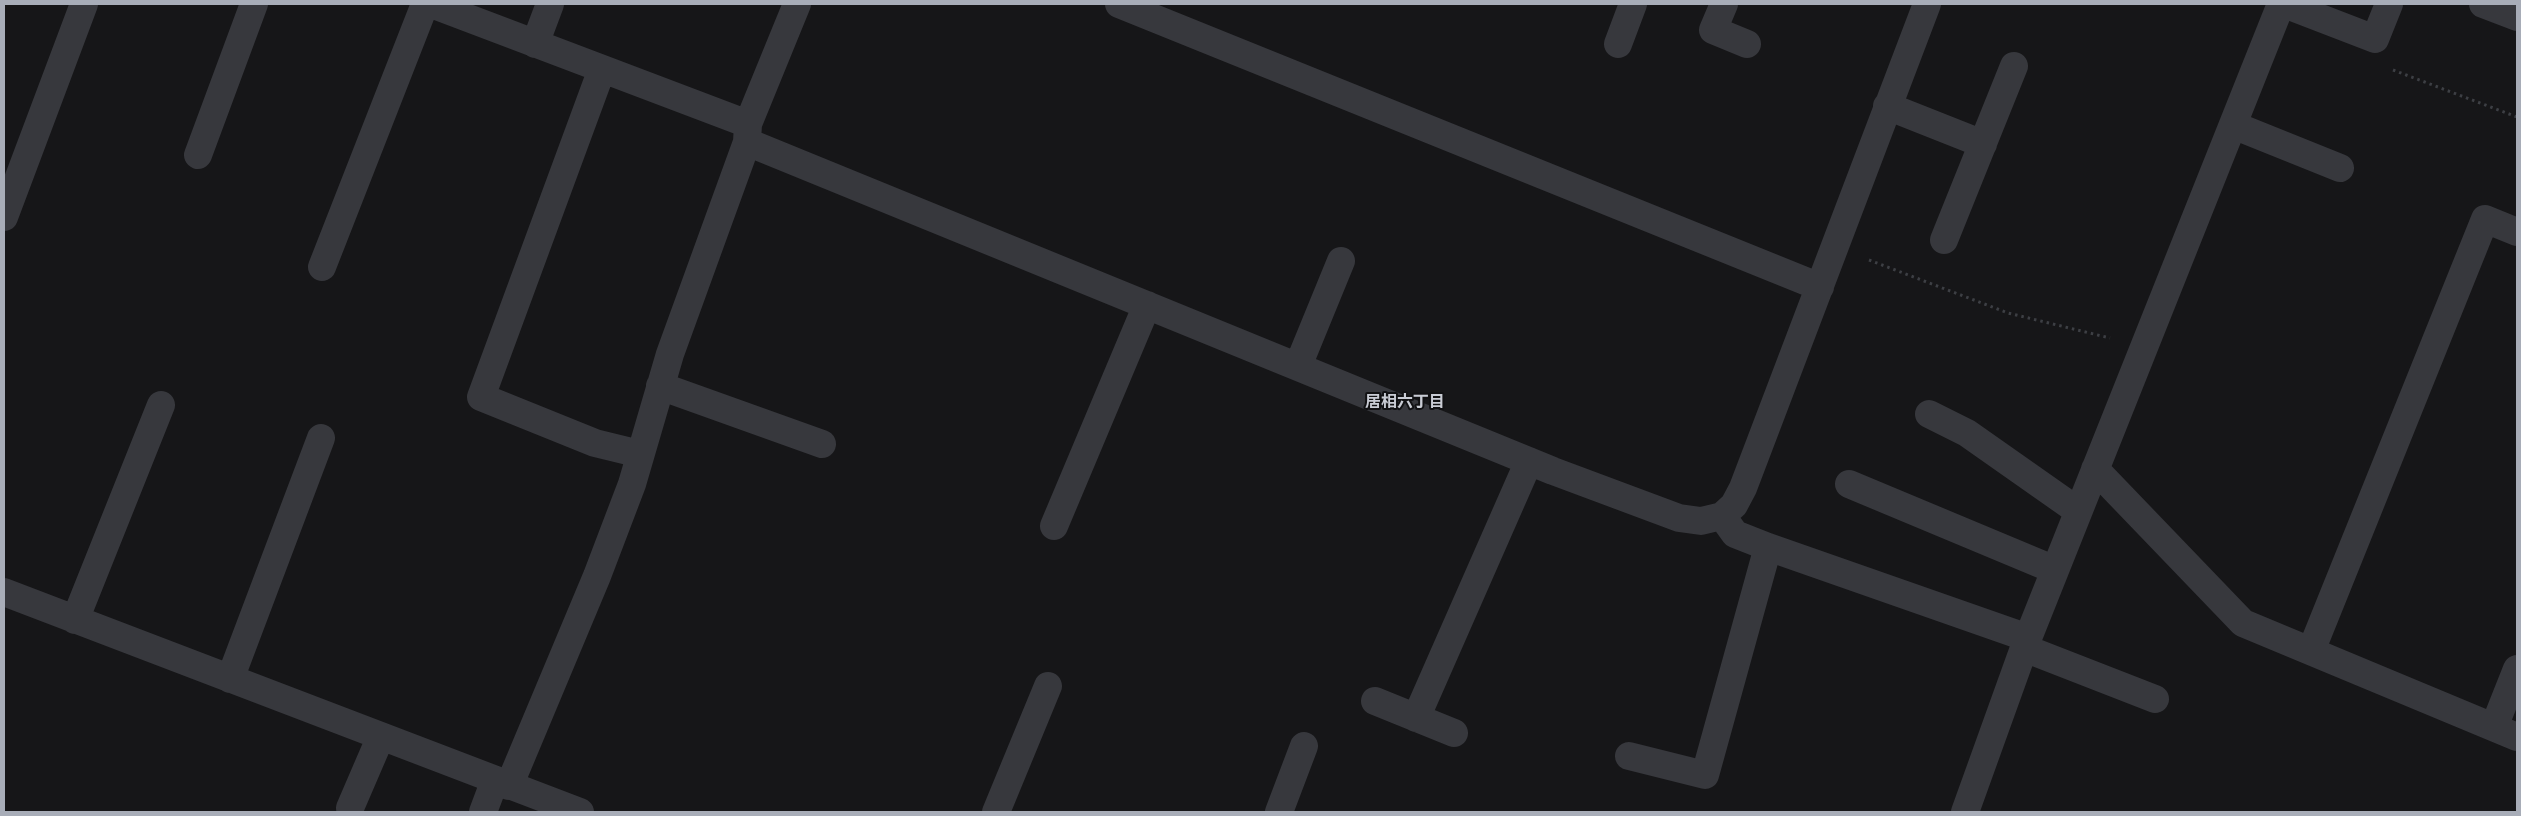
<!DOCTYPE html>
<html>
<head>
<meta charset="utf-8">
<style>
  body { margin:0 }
  #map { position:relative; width:2521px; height:816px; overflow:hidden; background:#161618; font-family:Figtree,sans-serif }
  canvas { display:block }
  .frame { position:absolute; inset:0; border:5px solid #a8adb8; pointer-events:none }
</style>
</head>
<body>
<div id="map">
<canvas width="2521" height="816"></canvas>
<div class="frame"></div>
</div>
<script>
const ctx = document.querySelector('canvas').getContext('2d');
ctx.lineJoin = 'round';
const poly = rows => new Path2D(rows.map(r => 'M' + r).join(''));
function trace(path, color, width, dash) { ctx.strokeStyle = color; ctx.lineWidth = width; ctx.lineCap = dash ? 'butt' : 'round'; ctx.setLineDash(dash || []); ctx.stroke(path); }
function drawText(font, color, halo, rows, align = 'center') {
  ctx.font = font + ' Figtree,"Noto Sans JP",sans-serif'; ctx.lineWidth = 4; ctx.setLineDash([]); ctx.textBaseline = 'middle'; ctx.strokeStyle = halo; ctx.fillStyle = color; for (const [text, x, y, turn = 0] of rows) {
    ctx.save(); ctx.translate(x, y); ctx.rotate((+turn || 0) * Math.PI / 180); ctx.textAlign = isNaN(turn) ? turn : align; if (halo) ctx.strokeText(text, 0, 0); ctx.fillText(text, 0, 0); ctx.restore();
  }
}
const path = poly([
  [2393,70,2517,117],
  [1869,260,2008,313,2110,338]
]);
const minor = poly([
  [431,4,748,124],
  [1119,4,1820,287],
  [1724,4,1713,30,1747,44],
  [2284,4,2375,39,2389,4],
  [2483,4,2517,17],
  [535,44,550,4],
  [1618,44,1633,4],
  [602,69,481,397,595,443,640,454],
  [1887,106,1983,144],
  [2233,125,2340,168],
  [747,142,1553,471,1679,518,1701,521,1722,516,1734,505,1743,488,1927,4],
  [198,155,254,4],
  [4,217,84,4],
  [1944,240,2014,66],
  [322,267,425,4],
  [1298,366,1341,261],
  [660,386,822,444],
  [1929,414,1967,433,2078,511],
  [2095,469,2243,623,2517,737],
  [1849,484,2055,570],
  [1722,516,1735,534,1768,547,2028,638],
  [1054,526,1147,305],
  [4,592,580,812],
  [75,620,161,405],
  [2024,648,2155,699],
  [2311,651,2485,219,2517,232],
  [230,679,321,438],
  [1375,701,1454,733],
  [1416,718,1529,461],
  [2494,727,2517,669],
  [1629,756,1705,775,1768,547],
  [509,786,597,576,632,484,670,354,747,142,748,124,797,4],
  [350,808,381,736],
  [483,812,495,780],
  [996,812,1048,686],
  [1279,812,1304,746],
  [1965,812,2024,648,2281,4]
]);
const neighbourhoodNames = [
  ["居相六丁目",1405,402]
];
trace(path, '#3d3f44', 3, [2.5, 4]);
trace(minor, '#37383d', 28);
drawText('bold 16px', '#c9ccd4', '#111113', neighbourhoodNames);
</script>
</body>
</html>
